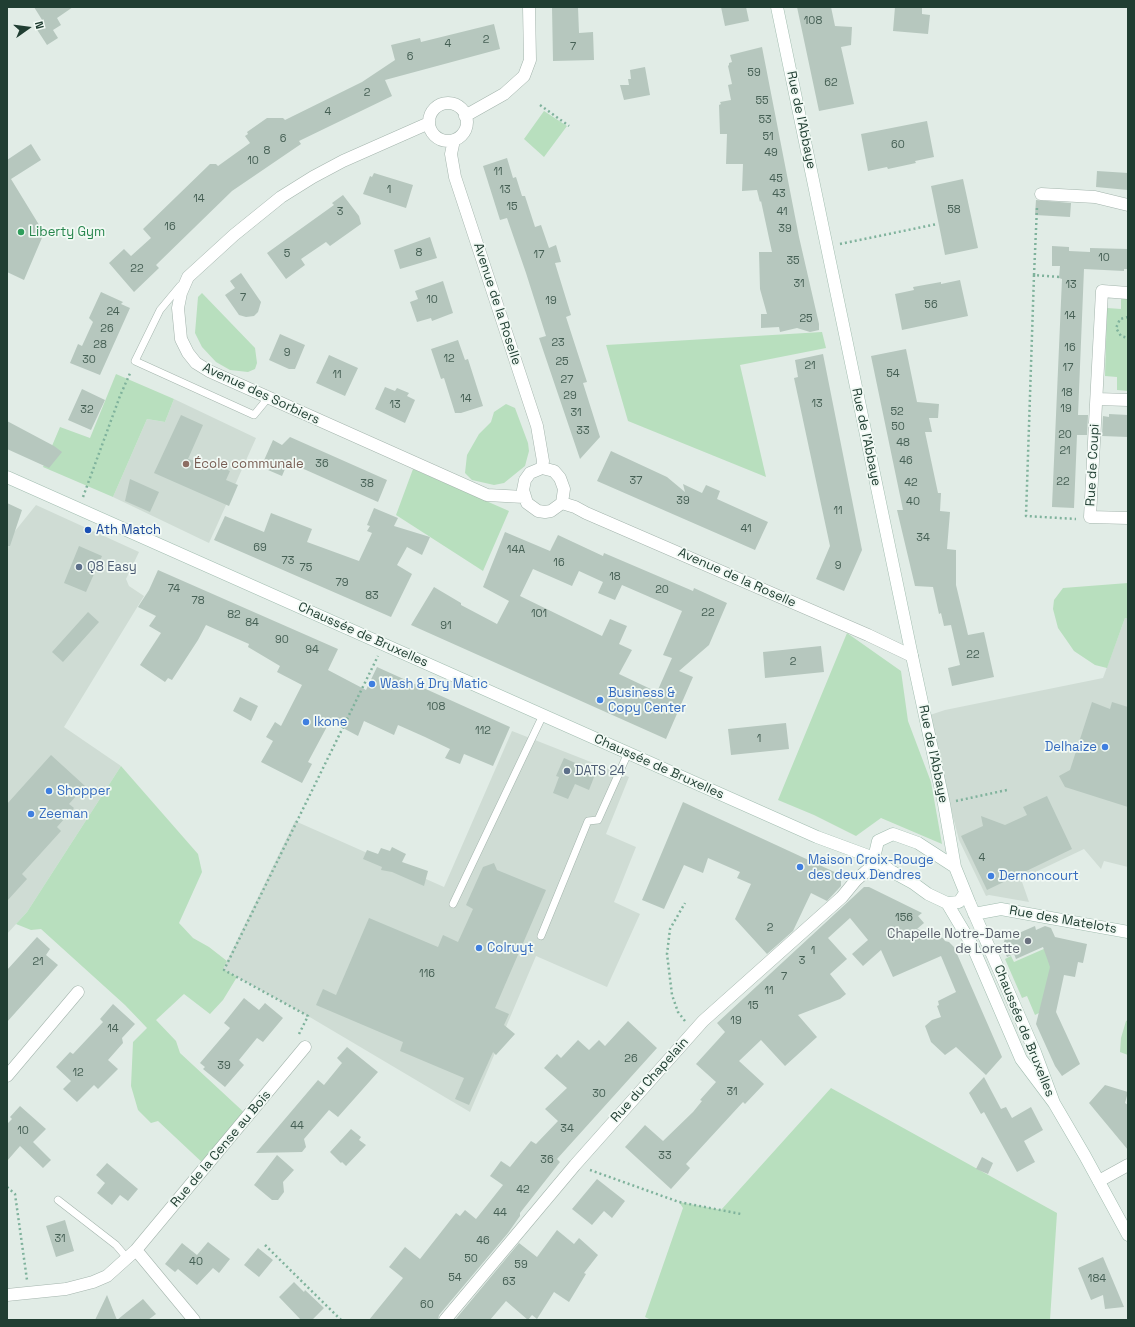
<!DOCTYPE html>
<html>
<head>
<meta charset="utf-8">
<style>
  body { margin:0 }
  #map { position:relative; width:1135px; height:1327px; overflow:hidden; background:#e1ece6; font-family:"Space Grotesk",sans-serif }
  canvas { display:block }
  .frame { position:absolute; inset:0; border:8px solid #203e32; pointer-events:none }
  .north { position:absolute; left:8px; top:8px; width:40px; height:40px; -webkit-text-stroke:3px #f1f9f4; paint-order:stroke; rotate:76deg; font-size:11px; font-weight:700; line-height:16px; text-align:center; color:#203e32 }
  .north::after { content:''; display:block; margin:auto; width:14px; height:18px; background:#203e32; clip-path:polygon(50% 0,100% 100%,50% 72%,0 100%) }
</style>
</head>
<body>
<div id="map">
<canvas width="1135" height="1327"></canvas>
<div class="frame"></div>
<div class="north">N</div>
</div>
<script>
const ctx = document.querySelector('canvas').getContext('2d');
ctx.lineJoin = 'round';
function paint(path, color) { ctx.fillStyle = color; ctx.fill(path, 'evenodd'); }
const poly = rows => new Path2D(rows.map(r => 'M' + r).join(''));
function trace(path, color, width, dash) { ctx.strokeStyle = color; ctx.lineWidth = width; ctx.lineCap = dash ? 'butt' : 'round'; ctx.setLineDash(dash || []); ctx.stroke(path); }
function drawText(font, color, halo, rows, align = 'center') {
  ctx.font = font + ' "Space Grotesk",sans-serif'; ctx.lineWidth = 3.5; ctx.setLineDash([]); ctx.textBaseline = 'middle'; ctx.strokeStyle = halo; ctx.fillStyle = color; for (const [text, x, y, turn = 0] of rows) {
    ctx.save(); ctx.translate(x, y); ctx.rotate((+turn || 0) * Math.PI / 180); ctx.textAlign = isNaN(turn) ? turn : align; if (halo) ctx.strokeText(text, 0, 0); ctx.fillText(text, 0, 0); ctx.restore();
  }
}
const built = poly([
  [174,399,256,438,209,543,113,497,147,419,165,422],
  [36,505,139,552,126,579,129,586,144,596,64,727,121,766,27,912,7,934,7,541],
  [1125,618,1128,619,1128,867,1104,861,1101,869,1084,849,1021,879,1029,902,989,895,986,896,959,840,927,716,945,710,1103,678],
  [512,731,629,777,606,834,636,847,614,902,640,914,607,987,536,956,470,1112,308,1016,223,969,295,821,444,887]
]);
const green = poly([
  [544,111,567,126,544,157,524,139],
  [202,293,255,348,257,363,255,369,248,372,230,370,216,362,202,347,195,333,198,297],
  [1121,296,1128,296,1128,391,1117,390,1117,377,1105,376,1107,308,1121,309],
  [822,332,826,348,740,365,766,477,628,421,606,345],
  [116,374,174,399,165,422,147,419,113,497,43,467,60,427,90,438],
  [506,404,515,408,528,443,529,451,525,466,504,483,494,485,472,480,465,473,467,455,479,434,491,422,494,412],
  [413,469,509,511,483,571,396,515],
  [1128,583,1128,619,1125,618,1107,668,1095,665,1074,651,1065,638,1058,628,1053,609,1054,600,1063,588],
  [847,633,901,671,908,721,931,782,942,844,881,818,856,836,814,815,778,800],
  [121,766,198,854,202,872,179,923,193,938,209,947,227,961,223,969,237,977,223,1000,210,1014,184,994,156,1020,176,1041,180,1053,248,1116,206,1166,158,1121,151,1123,138,1110,131,1086,133,1042,147,1028,125,1005,41,929,31,930,16,924,27,912],
  [1046,948,1055,950,1041,1012,1035,1015,1027,996,1022,998,1005,959,1011,956,1014,962],
  [1128,1020,1128,1055,1120,1052,1121,1038,1126,1021],
  [831,1088,1057,1213,1050,1320,651,1320,645,1317,683,1208,679,1202,721,1210]
]);
const building = poly([
  [34,7,73,7,57,18,61,25,53,30,58,38,47,45,36,28,44,23],
  [552,7,578,7,579,33,593,32,594,60,553,61],
  [721,7,746,7,749,21,725,26],
  [797,7,831,7,835,26,852,27,851,45,841,47,854,104,819,111],
  [895,7,922,7,922,14,930,15,928,34,893,31],
  [494,24,500,49,385,80,392,96,299,141,301,144,232,191,156,265,159,268,134,292,109,263,124,249,131,256,151,238,143,229,210,164,216,164,218,166,250,143,245,136,248,134,247,132,267,118,283,118,285,120,362,82,395,60,391,45,420,38,421,42],
  [762,47,799,237,819,324,819,330,810,332,797,328,780,332,779,327,761,328,761,314,767,314,760,289,759,252,772,252,761,201,760,202,757,190,742,191,743,164,726,164,727,134,720,134,719,105,721,104,720,102,731,100,728,85,732,84,728,66,729,65,729,63,732,62,730,55],
  [645,67,650,95,624,100,620,85,629,85,628,79,631,79,630,70],
  [927,121,934,157,915,161,916,163,888,169,887,167,868,171,861,134],
  [31,144,41,160,11,179,44,233,24,280,7,272,7,160],
  [507,158,513,178,516,177,522,196,525,196,535,227,541,225,549,248,556,245,561,262,555,263,571,315,566,317,587,382,583,383,600,437,580,459,539,338,546,336,526,273,507,218,500,220,483,166],
  [1097,171,1128,173,1128,190,1096,187],
  [374,173,413,185,406,208,363,194,370,176,372,177],
  [963,179,978,248,945,255,931,186],
  [343,195,359,216,361,224,330,246,326,242,301,259,305,265,286,279,267,253,334,205,332,203],
  [1036,200,1071,203,1070,217,1035,215],
  [430,237,437,258,400,269,394,250],
  [1052,246,1069,247,1069,251,1090,252,1090,248,1128,249,1128,269,1124,269,1124,271,1084,269,1078,415,1088,415,1087,435,1077,435,1074,508,1052,507,1052,506,1062,279,1059,278,1060,266,1052,266],
  [241,273,261,302,258,312,254,316,246,317,239,315,225,295,235,288,230,281],
  [960,280,968,316,902,330,895,294,914,290,913,287,941,282,941,284],
  [443,281,453,313,432,321,431,318,417,322,410,302,418,299,415,291],
  [101,292,123,302,121,304,130,308,100,375,70,363,78,344,82,346,93,322,89,318],
  [280,334,305,345,295,369,289,369,269,360],
  [458,340,465,360,468,359,483,406,461,413,455,413,444,378,441,379,431,349],
  [906,349,917,402,939,404,938,418,929,418,932,432,925,432,938,493,941,493,940,511,950,512,947,549,956,550,956,585,968,635,984,632,994,677,952,686,948,668,960,665,951,625,944,626,941,613,939,614,933,587,915,586,897,510,903,510,871,356],
  [823,354,862,550,844,591,816,579,830,546,794,378,798,377,795,360],
  [329,355,358,368,345,396,316,383],
  [385,387,395,391,397,388,409,393,407,396,415,400,405,423,375,409],
  [82,389,105,400,91,430,68,420],
  [1109,414,1128,415,1128,437,1102,436,1103,416,1109,417],
  [181,415,203,425,188,459,219,466,230,471,226,480,238,485,229,506,154,473],
  [7,421,54,446,62,452,49,468,7,449],
  [290,437,387,480,378,502,288,462,282,476,261,467,273,440,282,445],
  [611,451,667,477,685,492,683,484,702,493,706,485,720,491,717,499,768,522,755,550,597,481],
  [130,479,159,492,150,512,125,501],
  [7,503,22,510,10,546,7,546],
  [374,508,398,518,394,526,430,537,422,555,407,547,397,565,412,574,391,617,214,540,225,516,264,532,271,513,312,529,307,542,359,561,372,533,367,531,370,526,367,525],
  [505,532,550,551,558,535,603,556,604,553,693,591,694,588,727,603,709,645,679,671,693,677,666,739,411,625,434,587,461,603,461,605,497,624,509,601,483,587],
  [533,569,572,586,579,571,603,582,598,593,615,600,622,585,682,611,663,655,672,658,657,692,619,674,632,650,619,644,627,626,610,619,602,636,520,596],
  [79,546,102,556,86,592,64,583],
  [158,570,338,649,328,670,366,690,377,667,510,727,493,766,464,754,460,764,445,758,450,749,425,737,398,725,394,735,364,721,358,736,330,721,308,762,312,764,302,783,261,762,273,741,266,737,275,722,281,726,302,685,277,672,280,666,248,647,249,644,206,625,198,640,172,680,168,678,165,682,140,665,161,633,149,626,156,616,138,607,149,590],
  [88,612,99,622,63,662,52,652],
  [821,646,824,672,765,678,763,652],
  [240,697,258,706,251,721,233,711],
  [1092,702,1110,709,1112,702,1128,707,1128,807,1065,787,1059,776,1070,770],
  [786,723,789,749,731,755,728,729],
  [51,755,85,786,69,804,74,808,57,827,61,831,22,874,27,879,7,901,7,804],
  [564,758,596,772,589,790,575,784,568,799,553,793,559,777,556,776],
  [1047,796,1072,849,987,890,961,836,983,826,981,816,1005,825,1027,815,1023,807],
  [683,802,841,875,841,886,827,901,811,893,793,931,767,954,735,919,751,884,737,878,740,872,708,858,703,873,684,865,664,909,642,900],
  [392,847,406,854,402,862,428,871,424,886,392,872,381,870,382,867,363,859,367,850,378,854,381,848,390,851],
  [494,863,497,870,546,890,495,1008,509,1014,504,1025,515,1034,496,1055,493,1052,469,1105,455,1099,464,1078,400,1051,403,1042,316,1005,323,989,336,995,369,918,438,947,443,935,458,942,473,909,466,905,483,867],
  [864,887,869,887,922,913,918,916,924,923,917,929,943,938,945,941,949,942,954,947,1002,1057,986,1075,956,1047,945,1055,931,1042,925,1026,932,1020,941,1017,937,1006,939,1005,938,1001,956,992,941,956,893,977,881,950,863,966,852,954,868,940,850,918,828,938,847,959,830,974,846,994,840,999,798,1015,817,1037,785,1066,761,1040,739,1061,764,1084,745,1104,743,1102,686,1164,690,1168,671,1189,625,1147,645,1125,663,1141,693,1112,702,1101,700,1100,716,1082,696,1064,725,1032,717,1023],
  [1035,926,1036,930,1045,926,1051,928,1055,937,1087,944,1083,963,1078,962,1075,977,1064,975,1056,1012,1080,1064,1062,1076,1055,1066,1036,1024,1050,967,1043,947,1016,959,1014,954,1007,957,1002,947,1005,939],
  [37,937,50,949,46,955,58,965,7,1022,7,970],
  [244,998,259,1010,265,1003,283,1018,263,1042,257,1038,239,1060,244,1065,225,1087,203,1069,205,1067,200,1063,230,1028,224,1023],
  [113,1004,135,1024,122,1038,123,1043,108,1060,118,1069,98,1089,94,1085,77,1102,63,1089,71,1081,56,1067,70,1052,73,1054,103,1022,100,1019],
  [628,1021,657,1048,557,1159,560,1162,520,1213,520,1216,508,1233,439,1315,438,1320,369,1320,403,1278,389,1267,405,1247,420,1259,456,1213,460,1216,465,1210,476,1219,503,1185,490,1176,501,1161,510,1167,531,1141,536,1144,558,1121,545,1109,567,1088,544,1068,557,1054,561,1058,578,1040,589,1050,599,1040,605,1046],
  [347,1047,378,1072,338,1117,329,1110,304,1139,306,1147,302,1152,256,1153,318,1080,324,1085,342,1063,337,1058],
  [984,1077,1001,1109,1006,1107,1012,1118,1031,1107,1043,1130,1024,1141,1035,1162,1017,1172,984,1112,981,1114,969,1093],
  [1105,1085,1128,1092,1125,1103,1128,1105,1128,1150,1089,1103],
  [20,1106,46,1129,33,1142,51,1160,43,1168,20,1146,7,1161,7,1124,12,1119,10,1117],
  [351,1129,361,1137,359,1140,366,1145,346,1166,342,1162,341,1163,330,1152],
  [277,1155,294,1170,283,1182,284,1192,278,1200,272,1200,254,1185],
  [982,1157,993,1163,988,1174,976,1169],
  [107,1163,138,1189,128,1201,120,1195,112,1205,97,1193,105,1183,96,1175],
  [597,1179,625,1201,612,1218,604,1211,592,1225,572,1209],
  [65,1220,74,1251,56,1257,46,1226],
  [557,1230,574,1244,579,1238,598,1255,584,1273,586,1274,569,1302,554,1292,537,1319,532,1315,528,1320,506,1301,490,1320,455,1320,519,1243,537,1257],
  [208,1242,230,1259,219,1273,213,1268,197,1285,178,1269,175,1272,165,1264,182,1243,197,1255],
  [258,1248,273,1260,259,1277,244,1265],
  [1103,1257,1124,1307,1105,1309,1103,1295,1091,1300,1078,1268],
  [294,1282,304,1292,305,1290,324,1308,312,1320,301,1320,279,1297],
  [107,1295,117,1320,143,1299,156,1314,148,1320,95,1320]
]);
const path = poly([
  [540,105,569,126],
  [840,244,937,224],
  [1034,275,1037,207],
  [1059,277,1034,275,1026,516,1076,519],
  [1128,317,1120,319,1116,328,1121,336,1128,338],
  [83,497,120,396,131,371],
  [956,801,1007,790],
  [685,1021,678,1012,672,995,667,954,670,929,685,903],
  [299,1034,308,1016,224,970,378,656],
  [590,1170,679,1202,741,1214],
  [7,1187,15,1194,27,1280],
  [265,1245,341,1320]
]);
const lane = poly([
  [180,286,160,310,135,361,254,415,268,398],
  [453,904,543,715],
  [541,936,588,821,598,820,628,753],
  [58,1200,116,1245,127,1258]
]);
const street = poly([
  '429 122a19 19 0 1 1 38 0a19 19 0 1 1-38 0Z',
  [465,116,504,94,524,76,530,60,529,7],
  [429,123,343,161,313,177,281,197,234,235,188,277,181,293,178,308,181,339,188,353,196,363,209,371,487,495,524,497],
  [454,140,451,154,455,177,537,426,543,461,542,468],
  [1041,194,1095,197,1128,205],
  [1128,293,1102,291,1090,517,1128,518],
  [1097,399,1128,400],
  [542,468,554,471,560,478,564,489,562,503,551,511,545,512,538,511,527,503,523,490,525,480,530,473,542,468],
  [562,503,575,507,586,513,868,635,912,656],
  [7,1076,78,992],
  [1099,1181,1128,1165],
  [136,1250,305,1047],
  [7,1295,66,1289,93,1282,107,1276,136,1250,194,1320],
  [445,1320,575,1165,703,1021,842,897,856,880,878,861]
]);
const secondary = poly([
  [777,7,912,656,944,804,955,867,970,904,1035,1052,1054,1103],
  [7,477,817,837,874,858,891,871,913,883,928,894,947,903,959,902,965,893],
  [874,858,878,841,893,834,918,843,955,867],
  [947,903,972,945,1021,1059,1054,1103,1085,1156,1128,1235],
  [974,914,1001,909,1128,932]
]);
const markers = [
  [21,232,4,"#2e9e5b"],
  [186,464,4,"#8d6e63"],
  [88,530,4,"#1a4fb4"],
  [79,567,4,"#5c6f8a"],
  [372,684,4,"#3f7fe0"],
  [600,700,4,"#3f7fe0"],
  [306,722,4,"#3f7fe0"],
  [1105,747,4,"#3f7fe0"],
  [567,771,4,"#5c6f8a"],
  [49,791,4,"#3f7fe0"],
  [31,814,4,"#3f7fe0"],
  [800,867,4,"#3f7fe0"],
  [991,876,4,"#3f7fe0"],
  [1028,941,4,"#6b7280"],
  [479,948,4,"#3f7fe0"]
];
const numberNames = [
  ["108",813,21],
  ["2",486,40],
  ["4",448,44],
  ["7",573,47],
  ["6",410,57],
  ["59",754,73],
  ["62",831,83],
  ["2",367,93],
  ["55",762,101],
  ["4",328,112],
  ["53",765,120],
  ["51",768,137],
  ["6",283,139],
  ["60",898,145],
  ["8",267,151],
  ["49",771,153],
  ["10",253,161],
  ["11",498,172],
  ["45",776,179],
  ["1",389,190],
  ["13",505,190],
  ["43",779,194],
  ["14",199,199],
  ["15",512,207],
  ["58",954,210],
  ["3",340,212],
  ["41",782,212],
  ["16",170,227],
  ["39",785,229],
  ["8",419,253],
  ["5",287,254],
  ["17",539,255],
  ["10",1104,258],
  ["35",793,261],
  ["22",137,269],
  ["31",799,284],
  ["13",1071,285],
  ["7",243,298],
  ["10",432,300],
  ["19",551,301],
  ["56",931,305],
  ["24",113,312],
  ["14",1070,316],
  ["25",806,319],
  ["26",107,329],
  ["23",558,343],
  ["28",100,345],
  ["16",1070,348],
  ["9",287,353],
  ["12",449,359],
  ["30",89,360],
  ["25",562,362],
  ["21",810,366],
  ["17",1068,368],
  ["54",893,374],
  ["11",337,375],
  ["27",567,380],
  ["18",1067,393],
  ["29",570,396],
  ["14",466,399],
  ["13",817,404],
  ["13",395,405],
  ["19",1066,409],
  ["32",87,410],
  ["52",897,412],
  ["31",576,413],
  ["50",898,427],
  ["33",583,431],
  ["20",1065,435],
  ["48",903,443],
  ["21",1065,451],
  ["46",906,461],
  ["36",322,464],
  ["37",636,481],
  ["22",1063,482],
  ["42",911,483],
  ["38",367,484],
  ["39",683,501],
  ["40",913,502],
  ["11",838,511],
  ["41",746,529],
  ["34",923,538],
  ["69",260,548],
  ["14A",516,550],
  ["73",288,561],
  ["16",559,563],
  ["9",838,566],
  ["75",306,568],
  ["18",615,577],
  ["79",342,583],
  ["74",174,589],
  ["20",662,590],
  ["83",372,596],
  ["78",198,601],
  ["22",708,613],
  ["101",539,614],
  ["82",234,615],
  ["84",252,623],
  ["91",446,626],
  ["90",282,640],
  ["94",312,650],
  ["22",973,655],
  ["2",793,662],
  ["108",436,707],
  ["112",483,731],
  ["1",759,739],
  ["4",982,858],
  ["156",904,918],
  ["2",770,928],
  ["1",813,951],
  ["3",802,961],
  ["21",38,962],
  ["116",427,974],
  ["7",784,977],
  ["11",769,991],
  ["15",753,1006],
  ["19",736,1021],
  ["14",113,1029],
  ["26",631,1059],
  ["39",224,1066],
  ["12",78,1073],
  ["31",732,1092],
  ["30",599,1094],
  ["44",297,1126],
  ["34",567,1129],
  ["10",23,1131],
  ["33",665,1156],
  ["36",547,1160],
  ["42",523,1190],
  ["44",500,1213],
  ["31",60,1239],
  ["46",483,1241],
  ["50",471,1259],
  ["40",196,1262],
  ["59",521,1265],
  ["54",455,1278],
  ["184",1097,1279],
  ["63",509,1282],
  ["60",427,1305]
];
const streetNames = [
  ["Rue de l'Abbaye",801,120,78],
  ["Avenue de la Roselle",497,304,72],
  ["Avenue des Sorbiers",261,394,25],
  ["Rue de l'Abbaye",866,437,78],
  ["Rue de Coupi",1093,465,-87],
  ["Avenue de la Roselle",737,578,24],
  ["Chaussée de Bruxelles",363,635,24],
  ["Rue de l'Abbaye",933,754,78],
  ["Chaussée de Bruxelles",659,767,24],
  ["Rue des Matelots",1063,920,10],
  ["Chaussée de Bruxelles",1024,1031,68],
  ["Rue du Chapelain",650,1080,-48],
  ["Rue de la Cense au Bois",221,1149,-50]
];
const leisureNames = [
  ["Liberty Gym",29,232]
];
const educationNames = [
  ["École communale",194,464]
];
const transitNames = [
  ["Ath Match",96,530]
];
const serviceNames = [
  ["Q8 Easy",87,567],
  ["DATS 24",575,771]
];
const shopNames = [
  ["Wash & Dry Matic",380,684],
  ["Business &",608,693],
  ["Copy Center",608,708],
  ["Ikone",314,722],
  ["Delhaize",1097,747,"right"],
  ["Shopper",57,791],
  ["Zeeman",39,814],
  ["Maison Croix-Rouge",808,860],
  ["des deux Dendres",808,875],
  ["Dernoncourt",999,876],
  ["Colruyt",487,948]
];
const worshipNames = [
  ["Chapelle Notre-Dame",1020,934],
  ["de Lorette",1020,949]
];
paint(built, '#cfdcd4');
paint(green, '#b8dfbe');
paint(building, '#b6c7be');
trace(lane, '#a3b4ac', 8);
trace(street, '#a3b4ac', 13);
trace(secondary, '#a1bcaf', 13);
trace(path, '#7fb29c', 2.5, [2, 3]);
trace(lane, '#fff', 7);
trace(street, '#fff', 12);
trace(secondary, '#fff', 12);
for (const [x, y, r, color] of markers) { const dot = new Path2D(); dot.arc(x, y, r, 0, 2 * Math.PI); ctx.fillStyle = color; ctx.fill(dot); trace(dot, '#f1f9f4', 1.5); }
drawText('11px', '#466055', null, numberNames);
drawText('13px', '#203e32', '#f1f9f4', streetNames);
drawText('13px', '#27864d', '#f1f9f4', leisureNames, 'left');
drawText('13px', '#785e54', '#f1f9f4', educationNames, 'left');
drawText('13px', '#164399', '#f1f9f4', transitNames, 'left');
drawText('13px', '#4e5e75', '#f1f9f4', serviceNames, 'left');
drawText('13px', '#366cbe', '#f1f9f4', shopNames, 'left');
drawText('13px', '#5b616d', '#f1f9f4', worshipNames, 'right');
</script>
</body>
</html>
